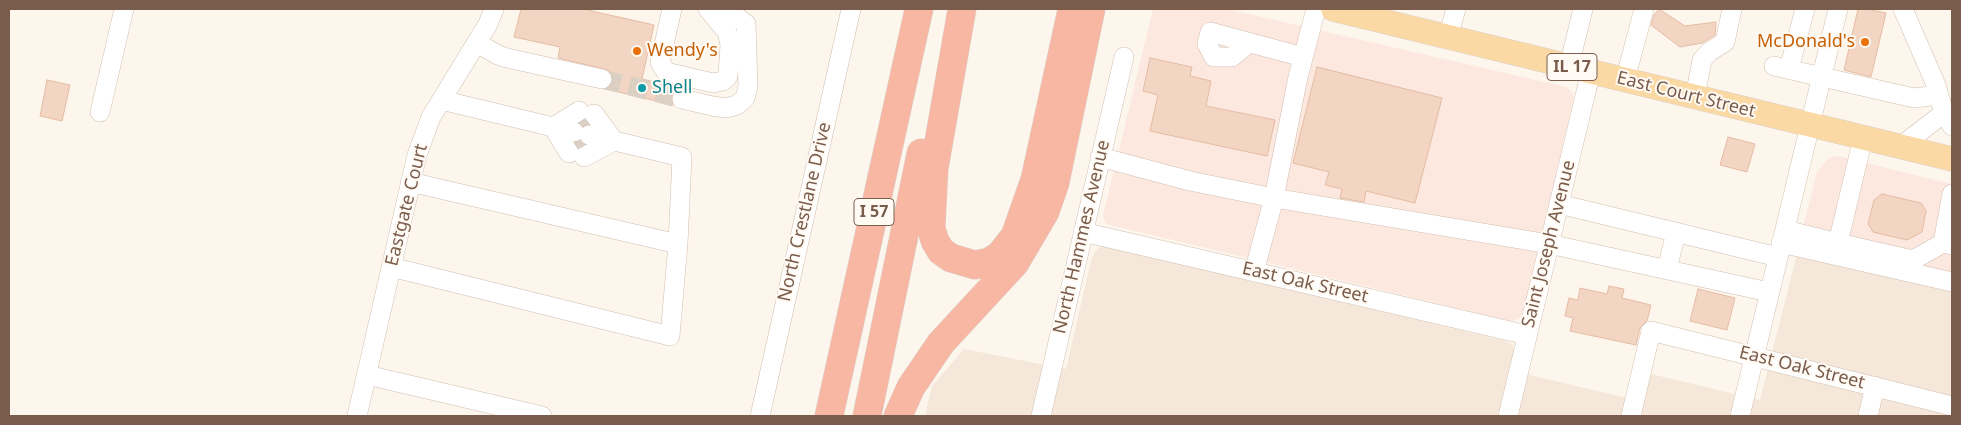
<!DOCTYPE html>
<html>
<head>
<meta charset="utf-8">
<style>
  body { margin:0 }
  #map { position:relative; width:1961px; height:425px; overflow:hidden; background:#fdf6ec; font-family:"Noto Sans",sans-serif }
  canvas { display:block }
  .frame { position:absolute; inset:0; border:10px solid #7a5c4d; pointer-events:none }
</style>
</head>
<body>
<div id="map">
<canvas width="1961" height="425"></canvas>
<div class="frame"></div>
</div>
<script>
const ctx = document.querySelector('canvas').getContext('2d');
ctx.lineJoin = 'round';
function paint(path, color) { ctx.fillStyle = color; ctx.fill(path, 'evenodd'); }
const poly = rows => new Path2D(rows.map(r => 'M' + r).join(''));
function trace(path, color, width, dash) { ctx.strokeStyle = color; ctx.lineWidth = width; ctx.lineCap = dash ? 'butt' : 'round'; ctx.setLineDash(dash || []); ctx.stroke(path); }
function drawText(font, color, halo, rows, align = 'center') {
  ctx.font = font + ' "Noto Sans",sans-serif'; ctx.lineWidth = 4; ctx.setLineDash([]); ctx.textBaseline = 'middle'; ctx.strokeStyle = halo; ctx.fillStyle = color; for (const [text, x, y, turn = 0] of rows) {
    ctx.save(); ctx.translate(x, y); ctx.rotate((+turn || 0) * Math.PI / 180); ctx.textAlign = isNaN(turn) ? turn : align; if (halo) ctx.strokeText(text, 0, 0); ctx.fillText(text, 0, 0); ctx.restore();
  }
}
const residential = poly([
  [1104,246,1506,341,1513,345,1514,352,1509,370,1631,399,1627,416,925,416,932,386,964,349,1066,369,1091,261,1095,252,1099,247],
  [1797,254,1952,288,1952,416,1633,416,1643,372,1760,400]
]);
const commercial = poly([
  [1153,9,1227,9,1566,87,1571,91,1574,97,1523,314,1518,319,1511,321,1106,224,1103,216],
  [1838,156,1952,184,1952,279,1799,244,1817,172,1829,158]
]);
const building = poly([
  [521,9,583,9,654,25,642,79,681,88,674,91,671,96,673,105,606,89,611,86,613,81,613,75,609,70,558,58,560,47,514,37,521,9],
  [1659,9,1685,26,1716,22,1715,35,1702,43,1680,47,1651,25,1654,15,1659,9],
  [1858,9,1867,9,1886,13,1871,77,1844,70,1858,9],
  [1150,58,1192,67,1190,76,1211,81,1206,106,1275,120,1267,156,1150,131,1158,95,1143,91,1150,58],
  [1317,67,1442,98,1415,203,1366,191,1364,202,1340,198,1342,189,1325,185,1329,172,1293,163,1317,67],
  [47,80,70,85,62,121,40,116,47,80],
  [1728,137,1755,144,1747,172,1720,165,1728,137],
  [1882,194,1921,203,1926,211,1922,232,1907,240,1873,232,1868,224,1874,200,1882,194],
  [1609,286,1624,289,1622,298,1651,305,1647,321,1640,328,1636,345,1570,331,1573,318,1565,316,1569,298,1578,300,1580,288,1607,294,1609,286],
  [1698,289,1735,298,1727,330,1690,321,1698,289]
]);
const minorTunnel = poly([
  [602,79,682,99],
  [577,121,592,125],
  [572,142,587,145]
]);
const minor = poly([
  [672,9,660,62,666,72,713,83,723,81,728,76,730,44,727,32,708,9],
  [1903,9,1936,85,1944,113,1952,126],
  [1448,37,1456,9],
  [477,43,498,55,507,58,602,79],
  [1249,43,1232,57,1214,57,1207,44,1210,32,1303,57],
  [1569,66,1583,9],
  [1774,66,1914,98,1939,95],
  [1789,69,1805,9],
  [1625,80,1644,9],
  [1695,97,1702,60,1709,52,1725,42,1732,9],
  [682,99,712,106,726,108,737,105,745,98,748,87,746,24,738,18,709,9],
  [441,100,574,132],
  [100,112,124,9],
  [594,114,614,141],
  [553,127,579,111],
  [553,127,569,153],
  [589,135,682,157,678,244],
  [1900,147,1944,113],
  [584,157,614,141],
  [1100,157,1190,181,1274,198,1298,77,1316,9],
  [1559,204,1778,257],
  [1785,230,1838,243,1863,138],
  [1083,232,1527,335],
  [1781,243,1952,282],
  [1943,243,1952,194],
  [1836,255,1838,243,1913,260,1943,243,1952,245],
  [391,267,670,336,678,244,410,182],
  [1667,270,1676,232],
  [1254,272,1274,198,1549,244,1769,292],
  [367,375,542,416],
  [357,416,417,155,431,117,488,24,494,9],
  [760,416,851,9],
  [1041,416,1124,57],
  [1508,416,1591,71],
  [1631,416,1651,331,1952,406],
  [1740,416,1838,9],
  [1868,416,1875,386]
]);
const major = poly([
  [1333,9,1952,159]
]);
const highway = poly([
  [962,9,934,169,931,228,935,241,941,251,951,258,975,265,989,262,1000,255,1015,236,1035,179,1072,9],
  [829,416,919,9],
  [867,416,921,153],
  [898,416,911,387,941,343,1015,263,1045,212,1055,183,1091,9]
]);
const markers = [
  [1865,42,5,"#e8710a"],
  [637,51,5,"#e8710a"],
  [642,88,5,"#0f9aa8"]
];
const shields = [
  [1572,67,50],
  [874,212,40]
];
const shieldNames = [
  ["IL 17",1572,67],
  ["I 57",874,212]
];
const foodNames = [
  ["McDonald's",1855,42],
  ["Wendy's",647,51,"left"]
];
const cultureNames = [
  ["Shell",652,88]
];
const streetNames = [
  ["East Court Street",1686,95,14],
  ["Eastgate Court",407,205,-76],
  ["North Crestlane Drive",805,212,-77],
  ["North Hammes Avenue",1082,237,-77],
  ["Saint Joseph Avenue",1549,244,-76],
  ["East Oak Street",1305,283,13],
  ["East Oak Street",1802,368,14]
];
paint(residential, '#f5e8da');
paint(commercial, '#fde8e0');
paint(building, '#f3d5c3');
trace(building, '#e6bba3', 1);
trace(minorTunnel, '#dcd0c4', 19, [19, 9]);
trace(minor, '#d1beb0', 20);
trace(major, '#dad1cd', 25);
trace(highway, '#dad1cd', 29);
trace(minor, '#fff', 19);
trace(major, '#fbd9a5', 24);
trace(highway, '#f7b7a3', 28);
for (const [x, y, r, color] of markers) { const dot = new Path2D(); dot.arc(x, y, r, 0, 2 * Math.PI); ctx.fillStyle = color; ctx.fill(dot); trace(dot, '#fffaf3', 2); }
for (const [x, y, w] of shields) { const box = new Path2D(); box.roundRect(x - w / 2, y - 13.5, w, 27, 4); ctx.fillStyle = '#fffaf3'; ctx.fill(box); trace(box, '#7a5c4d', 1); }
drawText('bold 16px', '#7a5c4d', null, shieldNames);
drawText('18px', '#c56008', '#fffaf3', foodNames, 'right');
drawText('18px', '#0d838f', '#fffaf3', cultureNames, 'left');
drawText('18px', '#7a5c4d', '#fffaf3', streetNames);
</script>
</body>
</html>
